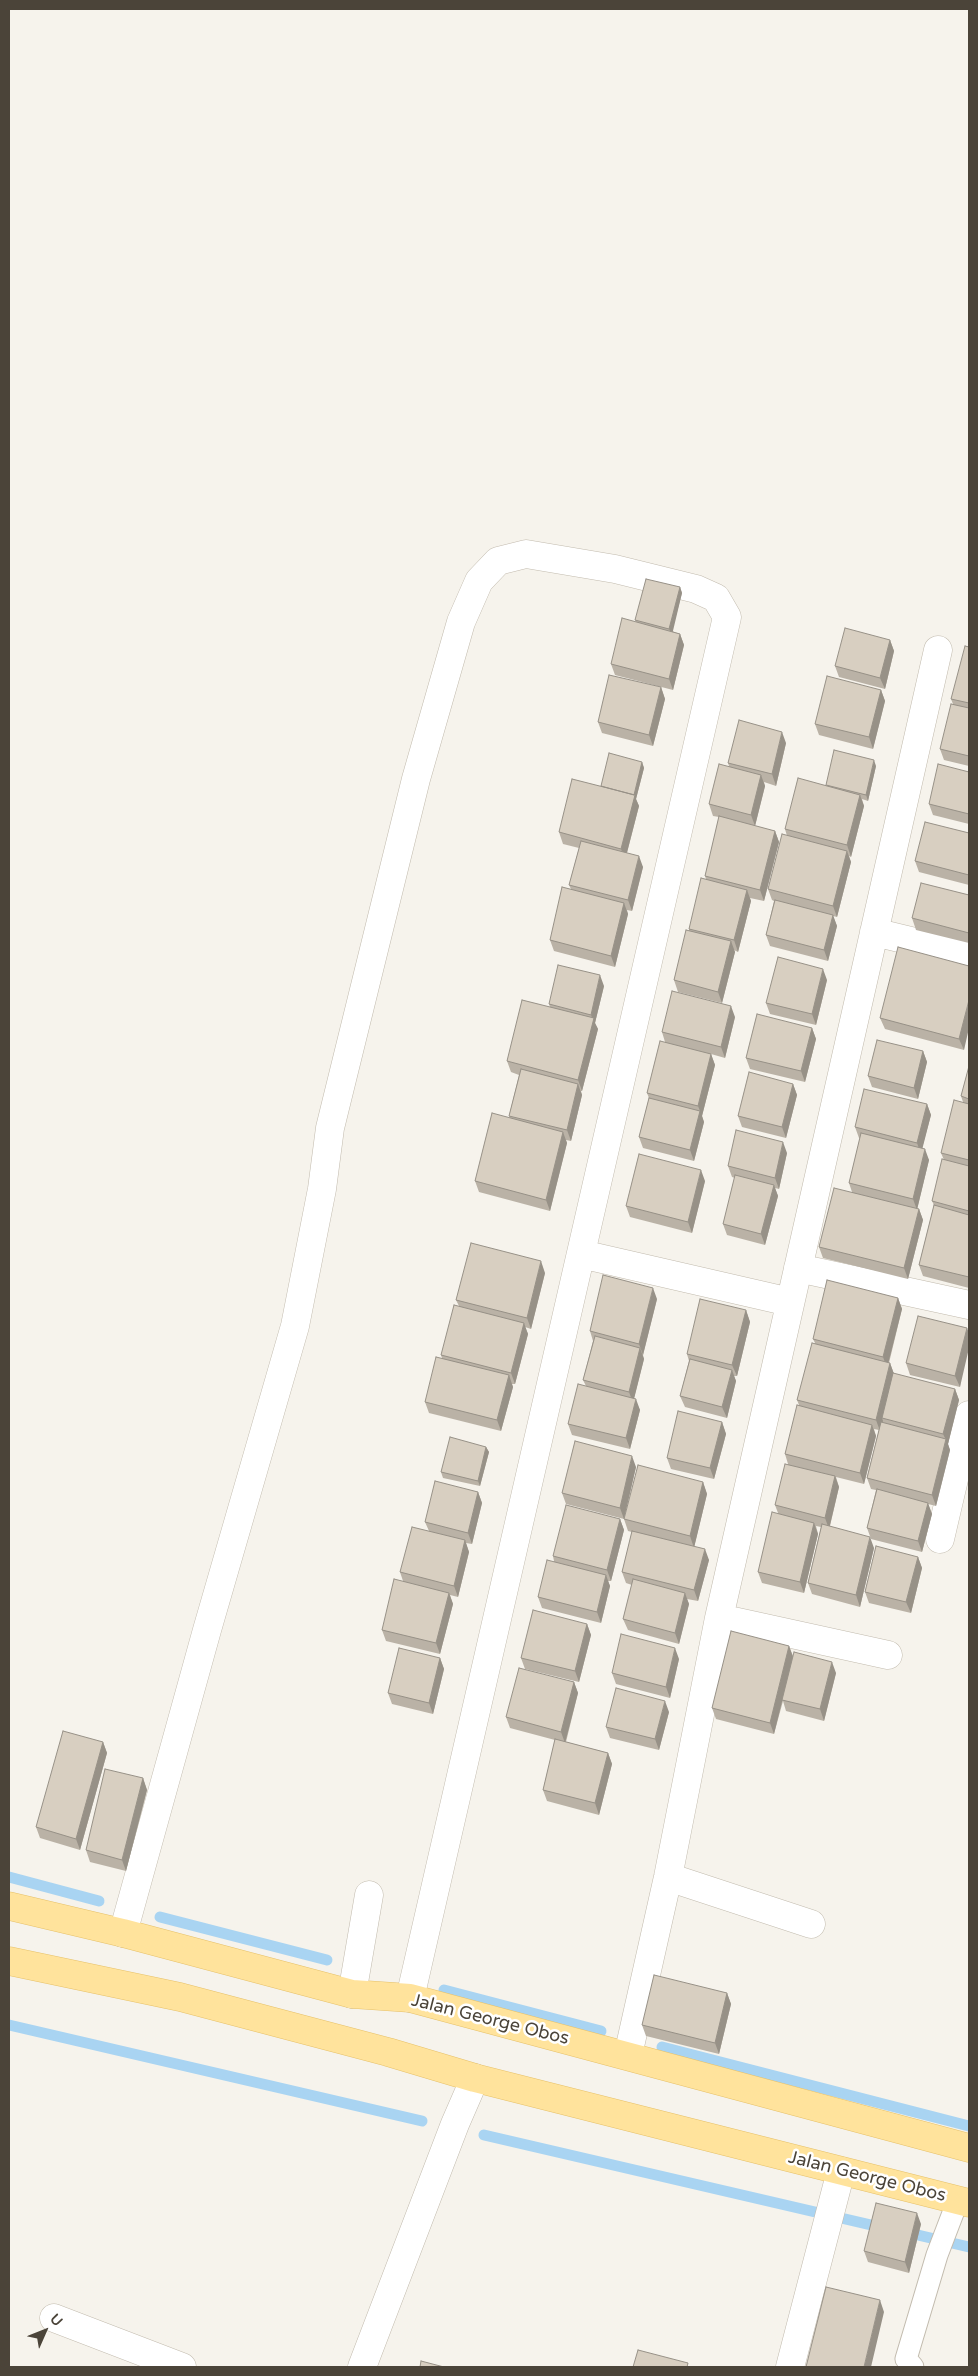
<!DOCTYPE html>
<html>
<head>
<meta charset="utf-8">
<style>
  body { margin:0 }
  #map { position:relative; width:978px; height:2376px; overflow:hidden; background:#f6f3ec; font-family:"Varela Round",sans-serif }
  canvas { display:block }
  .frame { position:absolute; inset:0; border:10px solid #4b4439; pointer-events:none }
  .north { position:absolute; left:20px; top:2306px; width:50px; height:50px; -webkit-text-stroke:4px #fff; paint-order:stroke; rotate:46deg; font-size:14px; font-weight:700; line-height:20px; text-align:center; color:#4b4439 }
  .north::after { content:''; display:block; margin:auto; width:18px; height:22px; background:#4b4439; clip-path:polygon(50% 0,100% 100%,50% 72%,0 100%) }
</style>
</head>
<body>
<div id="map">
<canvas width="978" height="2376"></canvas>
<div class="frame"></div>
<div class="north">U</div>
</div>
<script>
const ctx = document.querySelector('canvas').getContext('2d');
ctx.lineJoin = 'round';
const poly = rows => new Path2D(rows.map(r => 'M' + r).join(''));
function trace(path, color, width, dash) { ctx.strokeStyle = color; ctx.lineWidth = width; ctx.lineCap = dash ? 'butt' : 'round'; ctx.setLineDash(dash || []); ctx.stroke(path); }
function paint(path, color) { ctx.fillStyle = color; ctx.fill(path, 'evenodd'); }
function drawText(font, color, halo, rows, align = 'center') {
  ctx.font = font + ' "Varela Round",sans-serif'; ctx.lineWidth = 5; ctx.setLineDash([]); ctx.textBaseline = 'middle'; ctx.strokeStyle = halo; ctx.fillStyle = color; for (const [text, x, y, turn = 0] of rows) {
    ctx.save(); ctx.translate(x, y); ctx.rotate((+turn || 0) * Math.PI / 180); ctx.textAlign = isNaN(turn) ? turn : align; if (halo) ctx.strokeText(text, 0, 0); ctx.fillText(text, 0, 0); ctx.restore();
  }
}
const stream = poly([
  [9,1877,99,1901],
  [160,1917,327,1960],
  [444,1990,601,2031],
  [9,2025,422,2121],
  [662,2047,969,2126],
  [484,2135,884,2228],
  [905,2232,969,2247]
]);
const lane = poly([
  [913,2367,906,2359,937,2255,958,2200]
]);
const street = poly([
  [874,932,969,955],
  [581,1254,790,1302],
  [798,1268,969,1305],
  [940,1539,969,1415],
  [719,1618,888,1655],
  [668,1877,811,1924],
  [123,1933,207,1630,295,1326,322,1189,330,1128,416,779,461,622,479,581,498,561,526,554,615,569,696,589,716,598,727,617,410,1998],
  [352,1994,369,1895],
  [628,2055,668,1877,719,1618,938,650],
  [54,2318,182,2367],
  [362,2367,455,2124,475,2078],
  [790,2367,841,2171]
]);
const primary = poly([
  [9,1906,123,1933,352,1994,410,1998,969,2148],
  [9,1961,180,1997,388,2052,475,2078,969,2203]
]);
const wall = poly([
  [680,587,682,593,672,631,680,634,684,645,673,690,615,675,611,664,636,622,635,620],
  [890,640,894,651,885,689,839,677,835,666],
  [969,647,969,766,944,760,940,749,953,704,951,699],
  [661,687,665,699,653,746,602,733,598,722],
  [881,690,885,701,873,749,819,735,815,724],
  [786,743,776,786,764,782,765,786,755,826,775,831,779,842,764,901,750,898,751,901,738,952,734,950,735,952,722,1003,678,992,674,980,689,931,689,929,706,879,705,876,719,817,713,816,709,804,729,766,728,763],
  [642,762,644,768,636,799,639,806,627,853,643,867,632,911,627,910,628,914,615,967,554,951,550,940,571,889,569,885,579,848,563,844,559,832,601,786],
  [876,766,868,801,862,799,864,806,851,857,849,856,851,862,837,917,833,916,837,926,828,961,770,946,766,935,774,901,772,900,768,889,787,836,785,829,826,786],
  [969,772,969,824,933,815,929,804],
  [969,833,969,885,919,872,915,861],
  [969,895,969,943,916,930,912,918],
  [969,966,964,1050,885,1029,880,1018],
  [827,980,816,1025,770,1014,766,1003],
  [604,986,595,1023,598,1029,582,1091,581,1091,582,1095,571,1141,566,1140,567,1143,550,1211,479,1192,475,1181,510,1118,509,1116,519,1075,511,1072,507,1061,550,1007,549,1004],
  [735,1017,725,1058,711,1054,715,1065,702,1116,704,1122,694,1161,643,1148,639,1137,649,1098,647,1093,665,1042,662,1032],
  [812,1028,816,1039,805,1082,750,1069,746,1058],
  [923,1051,927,1062,918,1099,872,1087,868,1076],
  [969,1066,969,1288,923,1276,919,1265,934,1205,932,1201,944,1160,941,1153,963,1102,961,1096],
  [793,1084,797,1095,786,1138,742,1127,738,1116],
  [927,1104,931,1115,922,1148,929,1160,917,1209,919,1209,923,1220,908,1279,823,1258,819,1247,852,1192,849,1183,860,1138,859,1138,855,1127],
  [787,1153,779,1189,775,1188,778,1196,765,1245,727,1235,723,1224,735,1178,732,1177,728,1166],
  [705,1181,692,1233,630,1217,626,1206],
  [545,1273,531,1329,525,1327,528,1334,515,1384,512,1384,513,1387,501,1431,429,1413,425,1402,442,1358,441,1355,459,1306,456,1300],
  [898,1298,902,1309,889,1363,890,1363,894,1374,955,1389,959,1400,948,1444,950,1450,936,1506,928,1504,932,1514,922,1552,871,1539,867,1528,876,1490,871,1489,867,1478,879,1430,874,1429,876,1436,864,1484,836,1477,839,1487,830,1526,874,1548,860,1607,812,1594,808,1583,821,1527,816,1526,818,1534,804,1593,762,1583,758,1572,778,1513,775,1505,788,1464,785,1454,799,1405,797,1400,815,1343,813,1339],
  [657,1299,643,1355,644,1359,634,1398,640,1410,630,1449,572,1435,568,1424,586,1386,583,1380,593,1341,590,1331],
  [746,1310,750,1322,737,1376,734,1376,736,1381,727,1418,685,1407,680,1396,689,1361,687,1354],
  [967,1328,960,1387,910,1375,906,1363],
  [722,1422,726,1434,714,1479,671,1469,667,1458],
  [486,1447,489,1452,480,1486,443,1478,441,1472],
  [636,1467,624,1519,566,1504,562,1493],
  [703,1482,707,1494,694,1547,709,1560,698,1601,687,1599,689,1604,679,1644,628,1630,623,1619,632,1585,626,1583,622,1572,632,1532,628,1531,624,1519],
  [478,1492,482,1503,472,1544,466,1543,469,1552,458,1597,450,1595,453,1604,440,1654,386,1641,382,1630,403,1581,400,1572,429,1531,425,1522],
  [620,1519,624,1530,611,1581,608,1581,610,1586,601,1623,542,1608,538,1597,554,1561,553,1556],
  [918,1557,922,1568,911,1613,869,1603,865,1592],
  [587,1624,591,1635,579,1682,525,1669,521,1658],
  [789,1646,793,1656,836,1673,824,1721,786,1711,783,1701,774,1734,716,1719,712,1708],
  [440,1658,444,1669,433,1714,392,1704,388,1693],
  [679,1659,670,1698,616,1684,612,1673],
  [574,1682,578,1693,566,1742,608,1753,612,1764,599,1815,547,1801,543,1790,555,1740,510,1728,506,1717],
  [669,1712,659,1750,610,1738,606,1727],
  [103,1742,107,1753,80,1850,40,1838,36,1827],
  [143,1778,147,1790,126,1871,90,1862,86,1850],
  [727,1993,731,2004,719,2054,646,2036,642,2025],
  [921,2224,909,2273,868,2262,864,2251]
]);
const shadedWall = poly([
  [680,587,682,593,672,635,669,629],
  [680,634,684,645,673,690,669,679],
  [890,640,894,651,885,689,880,678],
  [661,687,665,699,653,746,649,735],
  [881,690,885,701,873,749,869,737],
  [782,732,786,743,776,786,772,774],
  [874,760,876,766,868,801,866,795],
  [642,762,644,768,636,799,639,806,625,860,621,849],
  [761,775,765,786,755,826,751,815],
  [860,795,864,806,851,857,847,845],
  [775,831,779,842,764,901,760,890],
  [847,851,851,862,837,917,833,906],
  [639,856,643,867,632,911,628,900],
  [747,890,751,901,738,952,734,940],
  [624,903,628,914,615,967,611,956],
  [833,915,837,926,828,961,824,950],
  [731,941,735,952,722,1003,718,992],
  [823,969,827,980,816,1025,812,1014],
  [600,975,604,986,595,1023,598,1029,582,1091,578,1080,593,1021,591,1015],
  [969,1000,969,1028,964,1050,959,1039],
  [731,1006,735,1017,725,1058,721,1047],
  [812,1028,816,1039,805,1082,801,1071],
  [923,1051,927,1062,918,1099,914,1088],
  [711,1054,715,1065,702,1116,704,1122,694,1161,690,1150,700,1111,698,1106],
  [578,1084,582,1095,571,1141,567,1130],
  [793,1084,797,1095,786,1138,782,1127],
  [927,1104,931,1115,921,1154,917,1143],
  [563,1132,567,1143,550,1211,546,1200],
  [783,1142,787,1153,779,1189,775,1178],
  [925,1149,929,1160,917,1210,913,1199],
  [701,1170,705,1181,692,1233,688,1222],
  [774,1185,778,1196,765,1245,761,1234],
  [919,1209,923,1220,908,1279,904,1268],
  [541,1261,545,1273,531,1329,527,1318],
  [653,1288,657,1299,643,1355,639,1344],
  [898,1298,902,1309,887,1368,883,1357],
  [746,1310,750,1322,737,1376,732,1365],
  [524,1323,528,1334,515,1384,511,1373],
  [967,1328,969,1333,969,1348,960,1387,955,1376],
  [640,1348,644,1359,633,1403,629,1392],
  [890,1363,894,1374,882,1418,883,1421,880,1431,876,1420],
  [732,1370,736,1381,727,1418,722,1407],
  [509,1375,513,1387,501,1431,497,1420],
  [955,1389,959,1400,948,1444,950,1450,936,1506,932,1495,946,1440,943,1434],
  [636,1399,640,1410,630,1449,626,1438],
  [722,1422,726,1434,714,1479,710,1468],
  [872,1425,876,1436,864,1484,860,1473],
  [486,1447,489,1452,480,1486,478,1481],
  [632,1456,636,1467,624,1519,620,1508],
  [835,1476,839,1487,829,1529,825,1518],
  [703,1482,707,1494,694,1548,690,1536],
  [478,1492,482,1503,472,1544,468,1533],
  [928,1503,932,1514,922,1552,918,1541],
  [620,1519,624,1530,611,1581,607,1570],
  [814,1523,818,1534,804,1593,800,1582],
  [870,1537,874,1548,860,1607,856,1595],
  [465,1540,469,1552,458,1597,454,1586],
  [705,1549,709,1560,698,1601,694,1590],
  [918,1557,922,1568,911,1613,906,1602],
  [606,1575,610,1586,601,1623,597,1612],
  [449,1593,453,1604,440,1654,436,1643],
  [685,1593,689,1604,679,1644,675,1633],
  [587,1624,591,1635,579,1682,575,1671],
  [789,1646,793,1657,774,1734,770,1723],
  [675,1648,679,1659,670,1698,666,1687],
  [440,1658,444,1669,433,1714,429,1703],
  [832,1662,836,1673,824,1721,820,1709],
  [574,1682,578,1693,565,1743,561,1732],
  [665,1701,669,1712,659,1750,655,1739],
  [103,1742,107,1753,80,1850,76,1839],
  [608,1753,612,1764,599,1815,595,1803],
  [143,1778,147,1790,126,1871,122,1860],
  [727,1993,731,2004,719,2054,715,2043],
  [917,2213,921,2224,909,2273,905,2262],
  [880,2300,884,2312,871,2367,864,2367]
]);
const building = poly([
  [646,579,680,587,669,629,635,620,646,579],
  [622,618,680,634,669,679,611,664,622,618],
  [845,628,890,640,880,678,835,666,845,628],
  [965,646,969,647,969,703,951,699,965,646],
  [609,675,661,687,649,735,598,722,609,675],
  [827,676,881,690,869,737,815,724,827,676],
  [951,704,969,708,969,756,940,749,951,704],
  [739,720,782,732,772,774,728,763,739,720],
  [834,750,874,760,866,795,826,785,834,750],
  [609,753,642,762,634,795,601,786,609,753],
  [719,764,761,775,751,815,709,804,719,764],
  [938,764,969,772,969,814,929,804,938,764],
  [798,778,860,795,847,845,785,829,798,778],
  [572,779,635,795,621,849,559,832,572,779],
  [719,816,775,831,760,890,705,876,719,816],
  [925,822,969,833,969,875,915,861,925,822],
  [782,834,847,851,833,906,768,889,782,834],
  [581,841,639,856,628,900,569,885,581,841],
  [701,878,747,890,734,940,689,929,701,878],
  [921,883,969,895,969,933,912,918,921,883],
  [562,887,624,903,611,956,550,940,562,887],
  [775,900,833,915,824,950,766,935,775,900],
  [686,930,731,941,718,992,674,980,686,930],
  [898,947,969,966,969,1000,959,1039,880,1018,898,947],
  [778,957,823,969,812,1014,766,1003,778,957],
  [558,965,600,975,591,1015,549,1004,558,965],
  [672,991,731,1006,721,1047,662,1032,672,991],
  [522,1000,594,1018,578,1080,507,1061,522,1000],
  [757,1014,812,1028,801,1071,746,1058,757,1014],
  [877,1040,923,1051,914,1088,868,1076,877,1040],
  [660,1041,711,1054,698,1106,647,1093,660,1041],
  [969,1066,969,1099,961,1096,969,1066],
  [521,1069,578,1084,567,1130,509,1116,521,1069],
  [749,1072,793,1084,782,1127,738,1116,749,1072],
  [864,1089,927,1104,917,1143,855,1127,864,1089],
  [649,1098,700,1111,690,1150,639,1137,649,1098],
  [954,1100,969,1104,969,1160,941,1153,954,1100],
  [492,1113,563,1132,546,1200,475,1181,492,1113],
  [736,1130,783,1142,775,1178,728,1166,736,1130],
  [861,1133,925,1149,913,1199,849,1183,861,1133],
  [639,1154,701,1170,688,1222,626,1206,639,1154],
  [942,1159,969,1166,969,1211,932,1201,942,1159],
  [735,1175,774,1185,761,1234,723,1224,735,1175],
  [834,1188,919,1209,904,1268,819,1247,834,1188],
  [934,1205,969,1215,969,1277,919,1265,934,1205],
  [471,1243,541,1261,527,1318,456,1300,471,1243],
  [603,1275,653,1288,639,1344,590,1331,603,1275],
  [827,1280,898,1298,883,1357,813,1339,827,1280],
  [700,1299,746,1310,732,1365,687,1354,700,1299],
  [454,1305,524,1323,511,1373,441,1355,454,1305],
  [918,1316,967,1328,955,1376,906,1363,918,1316],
  [595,1336,640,1348,629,1392,583,1380,595,1336],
  [812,1343,890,1363,876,1420,797,1400,812,1343],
  [436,1357,509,1375,497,1420,425,1402,436,1357],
  [690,1359,732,1370,722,1407,680,1396,690,1359],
  [893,1373,955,1389,943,1434,882,1418,893,1373],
  [578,1384,636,1399,626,1438,568,1424,578,1384],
  [797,1405,872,1425,860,1473,785,1454,797,1405],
  [678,1411,722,1422,710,1468,667,1458,678,1411],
  [881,1422,946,1439,932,1495,867,1478,881,1422],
  [450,1437,486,1447,478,1481,441,1472,450,1437],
  [575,1441,632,1456,620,1508,562,1493,575,1441],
  [785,1464,835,1476,825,1518,775,1505,785,1464],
  [638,1465,703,1482,690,1536,624,1519,638,1465],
  [435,1481,478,1492,468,1533,425,1522,435,1481],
  [877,1489,928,1503,918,1541,867,1528,877,1489],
  [566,1505,620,1519,607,1570,553,1556,566,1505],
  [772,1512,814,1523,800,1582,758,1572,772,1512],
  [822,1524,870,1537,856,1595,808,1583,822,1524],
  [412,1527,465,1540,454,1586,400,1572,412,1527],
  [632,1531,705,1549,694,1590,622,1572,632,1531],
  [876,1546,918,1557,906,1602,865,1592,876,1546],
  [547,1560,606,1575,597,1612,538,1597,547,1560],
  [394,1579,449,1593,436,1643,382,1630,394,1579],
  [633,1579,685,1593,675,1633,623,1619,633,1579],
  [533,1610,587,1624,575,1671,521,1658,533,1610],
  [731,1631,789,1646,770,1723,712,1708,731,1631],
  [621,1634,675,1648,666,1687,612,1673,621,1634],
  [399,1648,440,1658,429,1703,388,1693,399,1648],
  [794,1652,832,1662,820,1709,782,1700,794,1652],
  [519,1668,574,1682,561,1732,506,1717,519,1668],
  [616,1688,665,1701,655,1739,606,1727,616,1688],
  [63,1731,103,1742,76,1839,36,1827,63,1731],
  [555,1739,608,1753,595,1803,543,1790,555,1739],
  [105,1769,143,1778,122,1860,86,1850,105,1769],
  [654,1975,727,1993,715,2043,642,2025,654,1975],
  [876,2203,917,2213,905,2262,864,2251,876,2203],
  [826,2287,880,2300,864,2367,806,2367,826,2287],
  [638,2350,688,2363,687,2367,633,2367,638,2350],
  [421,2361,444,2367,420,2367,421,2361]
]);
const streetNames = [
  ["Jalan George Obos",490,2020,14],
  ["Jalan George Obos",867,2177,14]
];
trace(stream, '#a9d4f2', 11);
trace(lane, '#c2bbae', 23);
trace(street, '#c2bbae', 29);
trace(primary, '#e6c16a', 29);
trace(lane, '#fff', 21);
trace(street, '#fff', 28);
trace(primary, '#ffe39c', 28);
paint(wall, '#bab2a6');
paint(shadedWall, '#979187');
paint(building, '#d8cfc1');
trace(building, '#979187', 1);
drawText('18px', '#4b4439', '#fff', streetNames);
</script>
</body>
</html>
